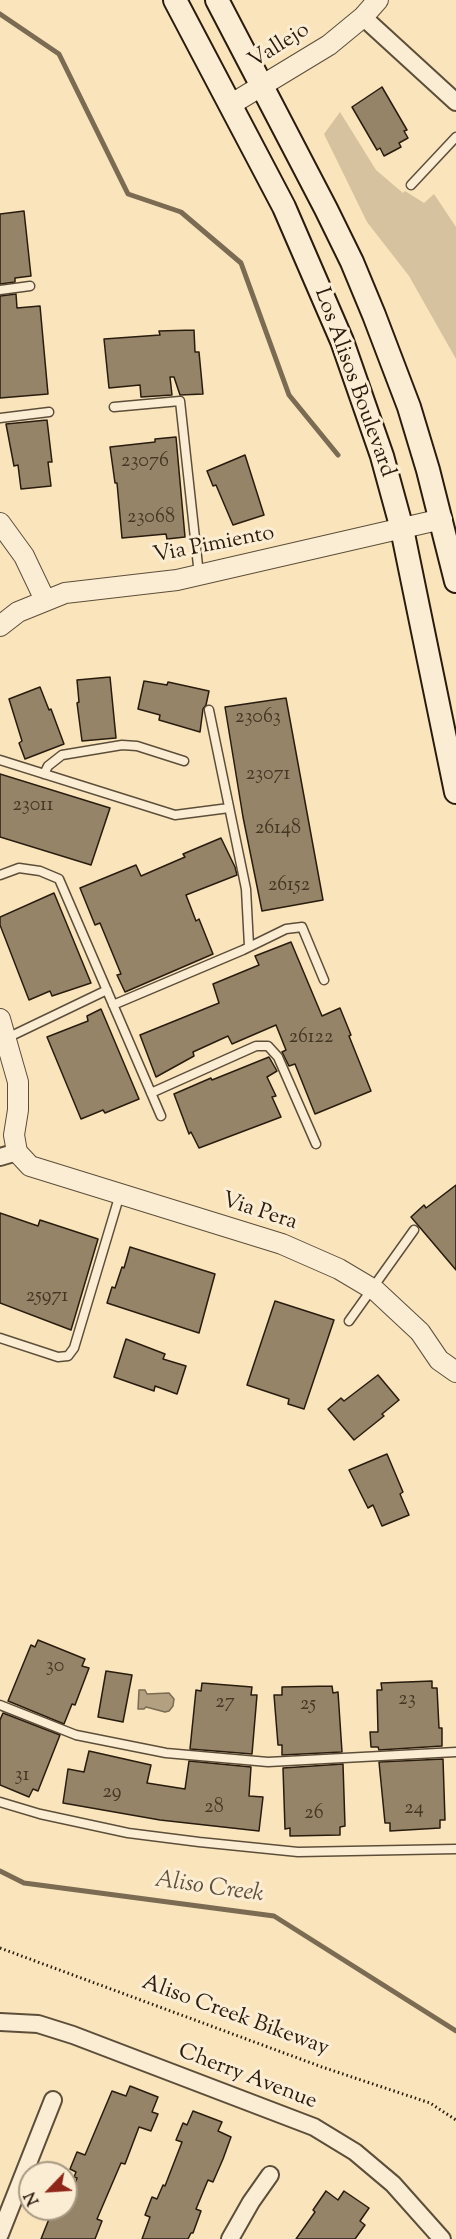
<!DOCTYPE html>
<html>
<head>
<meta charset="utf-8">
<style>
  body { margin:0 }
  #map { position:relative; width:456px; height:2239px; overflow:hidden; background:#f9e4bc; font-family:"Sorts Mill Goudy",serif }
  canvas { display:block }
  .north { position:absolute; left:18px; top:2161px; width:60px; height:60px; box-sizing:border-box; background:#fbedd3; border:2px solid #a79984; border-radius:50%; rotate:245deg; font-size:16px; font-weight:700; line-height:24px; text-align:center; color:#291c0e }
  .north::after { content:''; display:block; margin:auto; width:21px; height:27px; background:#8f2418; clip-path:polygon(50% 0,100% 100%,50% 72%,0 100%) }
</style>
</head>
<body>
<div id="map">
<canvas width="456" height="2239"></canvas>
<div class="north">N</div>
</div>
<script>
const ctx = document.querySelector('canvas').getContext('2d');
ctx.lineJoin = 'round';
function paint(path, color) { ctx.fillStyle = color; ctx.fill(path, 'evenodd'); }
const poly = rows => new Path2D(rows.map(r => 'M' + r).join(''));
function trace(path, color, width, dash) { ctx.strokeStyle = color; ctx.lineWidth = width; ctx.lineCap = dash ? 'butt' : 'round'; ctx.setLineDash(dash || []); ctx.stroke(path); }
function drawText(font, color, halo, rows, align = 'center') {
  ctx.font = font + ' "Sorts Mill Goudy",serif'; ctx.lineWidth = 6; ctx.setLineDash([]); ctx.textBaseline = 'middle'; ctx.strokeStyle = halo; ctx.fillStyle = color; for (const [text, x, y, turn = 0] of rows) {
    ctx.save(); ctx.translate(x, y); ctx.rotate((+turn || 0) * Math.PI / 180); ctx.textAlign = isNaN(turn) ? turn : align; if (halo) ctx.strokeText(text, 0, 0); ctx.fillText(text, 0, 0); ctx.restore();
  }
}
const green = poly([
  [340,112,376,170,403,193,405,191,424,203,434,194,456,227,456,359,409,276,367,222,324,134]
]);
const water = poly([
  [139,1690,145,1690,147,1694,169,1693,174,1699,173,1706,169,1711,165,1712,146,1707,144,1709,138,1709,139,1690]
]);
const stream = poly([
  [0,14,59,54,128,194,181,212,241,263,289,395,338,455],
  [0,1871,24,1883,274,1916,456,2031]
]);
const building = poly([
  [382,87,407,130,404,131,408,138,399,143,401,147,384,156,380,148,377,150,352,107,382,87],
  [24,211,31,276,15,278,15,282,0,284,0,214,24,211],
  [16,294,17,308,40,306,48,394,0,398,0,296,16,294],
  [194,330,195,352,199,352,203,394,180,395,174,377,170,377,172,395,141,397,140,385,109,388,104,339,160,335,159,331,194,330],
  [47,420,52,462,48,462,51,486,21,489,18,465,14,466,6,424,47,420],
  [176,437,185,537,167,539,166,534,122,538,117,483,115,483,110,447,155,442,155,439,176,437],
  [245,455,264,515,233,525,216,485,213,486,207,471,245,455],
  [110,677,116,738,82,741,77,703,79,702,77,680,110,677],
  [144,681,167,685,168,682,209,691,206,705,203,709,200,732,159,720,160,715,138,709,144,681],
  [40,687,49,710,51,709,64,744,25,759,19,743,22,741,9,699,40,687],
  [286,698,323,900,262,911,243,817,225,707,286,698],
  [0,774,110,808,91,865,0,837,0,774],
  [221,838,235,867,237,875,186,895,196,921,199,919,213,954,125,992,117,975,121,974,100,923,95,925,80,888,136,865,141,876,185,857,183,854,221,838],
  [54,893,91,983,52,996,50,991,29,1000,0,925,0,917,54,893],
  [291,942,322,1016,340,1008,351,1035,349,1036,371,1091,315,1114,295,1064,289,1066,282,1052,286,1050,276,1025,232,1044,228,1036,193,1052,194,1056,156,1077,140,1035,219,1003,213,984,259,965,255,956,291,942],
  [101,1009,139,1099,105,1113,103,1110,81,1119,47,1037,88,1021,87,1016,101,1009],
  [269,1057,277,1071,267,1077,276,1096,272,1097,281,1117,199,1148,191,1132,189,1134,174,1094,211,1078,212,1080,269,1057],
  [456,1185,456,1270,411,1217,424,1205,426,1208,456,1185],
  [0,1213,38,1226,40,1220,98,1239,71,1330,0,1303,0,1213],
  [130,1247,215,1274,199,1333,107,1303,112,1287,115,1288,122,1267,124,1268,130,1247],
  [275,1301,334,1320,304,1409,288,1404,289,1399,247,1385,275,1301],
  [126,1339,165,1354,163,1359,186,1366,177,1394,155,1386,154,1391,114,1377,126,1339],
  [378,1375,399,1400,382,1414,384,1416,354,1440,328,1409,341,1398,344,1401,378,1375],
  [387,1454,403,1492,400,1494,409,1515,382,1526,373,1505,368,1508,349,1470,387,1454],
  [38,1640,85,1659,82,1666,89,1668,75,1705,72,1704,64,1724,8,1701,31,1645,35,1647,38,1640],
  [106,1671,132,1675,123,1722,98,1717,106,1671],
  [432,1681,432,1688,437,1688,439,1728,442,1728,442,1746,379,1750,378,1747,371,1747,370,1732,378,1732,377,1690,382,1690,381,1683,432,1681],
  [202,1683,252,1687,251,1695,257,1695,252,1754,190,1749,196,1690,201,1691,202,1683],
  [332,1686,333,1693,338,1692,342,1752,282,1755,282,1745,278,1745,274,1695,282,1695,282,1687,332,1686],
  [3,1713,60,1735,38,1791,33,1789,29,1797,0,1785,0,1720,3,1713],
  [89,1751,151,1765,147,1783,185,1789,189,1761,251,1767,249,1796,263,1797,259,1831,160,1820,63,1803,68,1769,84,1772,89,1751],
  [443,1759,445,1820,440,1820,440,1828,390,1831,390,1823,385,1823,379,1762,443,1759],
  [343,1764,345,1826,340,1827,340,1835,290,1836,290,1828,285,1829,283,1768,343,1764],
  [130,2086,158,2097,152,2112,158,2114,151,2131,139,2127,125,2164,121,2163,97,2219,102,2221,95,2239,41,2239,53,2209,66,2209,77,2178,74,2177,76,2172,70,2169,77,2152,85,2155,112,2091,126,2096,130,2086],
  [193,2111,222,2122,218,2131,231,2137,223,2159,213,2182,208,2180,196,2209,201,2211,193,2233,191,2233,188,2239,142,2239,150,2217,145,2215,152,2197,157,2199,163,2185,165,2186,182,2142,176,2140,183,2123,187,2125,193,2111],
  [326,2191,338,2200,344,2191,369,2208,360,2221,365,2225,355,2239,296,2239,315,2212,313,2210,326,2191]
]);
const path = poly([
  [0,1948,322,2067,430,2103,456,2120]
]);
const service = poly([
  [411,185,456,137],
  [0,290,30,286],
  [114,407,180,401,199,575],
  [0,418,49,412],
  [209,710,246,889,249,946],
  [0,760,175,815,229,808],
  [44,774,48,766,62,755,122,745,137,746,184,761],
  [0,875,19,868,40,871,59,879,161,1116],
  [113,1005,243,950,286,929,302,927,324,980],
  [7,1038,107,990],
  [151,1093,256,1046,268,1046,278,1057,316,1144],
  [349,1321,414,1230],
  [0,1338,58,1357,68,1356,74,1348,120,1194],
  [0,1705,76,1735,166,1753,268,1762,456,1752],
  [0,1802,40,1814,128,1833,199,1842,298,1852,456,1849]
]);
const minor = poly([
  [363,17,456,102],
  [0,1157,17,1152],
  [0,2022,38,2024,73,2035,314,2127,355,2152,393,2184,442,2239],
  [0,2234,53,2100],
  [230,2239,251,2202,270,2175]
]);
const tertiary = poly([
  [230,105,329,45,363,17,378,0],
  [0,523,24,556,45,600],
  [0,626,18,612,65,593,177,580,442,519],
  [0,1019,18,1082,18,1110,14,1135,17,1152,30,1166,282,1244,339,1269,376,1291,420,1332,439,1360,456,1372]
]);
const secondary = poly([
  [175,0,284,207,342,341,382,456,402,529,456,792],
  [217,0,326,209,352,262,374,315,409,407,428,470,456,581]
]);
const numberNames = [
  ["23076",145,463],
  ["23068",151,519],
  ["23063",258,719],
  ["23071",268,776],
  ["23011",33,807],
  ["26148",278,830],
  ["26152",289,887],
  ["26122",311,1039],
  ["25971",47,1298],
  ["30",55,1668],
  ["23",407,1701],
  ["27",225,1704],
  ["25",308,1706],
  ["31",22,1777],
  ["29",112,1794],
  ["28",214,1809],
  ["24",414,1810],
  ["26",314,1815]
];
const streetNames = [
  ["Vallejo",280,47,-32],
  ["Los Alisos Boulevard",353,383,70],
  ["Via Pimiento",214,546,-11],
  ["Via Pera",259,1213,18],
  ["Aliso Creek Bikeway",235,2017,20],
  ["Cherry Avenue",247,2078,21]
];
const waterNames = [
  ["Aliso Creek",209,1889,8]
];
paint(green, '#d6c29e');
paint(water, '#b2a081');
trace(water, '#7b6b53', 1.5);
trace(stream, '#7b6b53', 5);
paint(building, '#958468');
trace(building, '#291c0e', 1.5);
trace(service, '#5d4e3a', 11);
trace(minor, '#5d4e3a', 20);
trace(tertiary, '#5d4e3a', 22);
trace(secondary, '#291c0e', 26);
trace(path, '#291c0e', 3, [1.5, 3]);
trace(service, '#fbedd3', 8);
trace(minor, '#fbedd3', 16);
trace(tertiary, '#fbedd3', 20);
trace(secondary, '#fbedd3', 22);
drawText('20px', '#443624', null, numberNames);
drawText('22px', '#291c0e', '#fbedd3', streetNames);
drawText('italic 24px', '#60513c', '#fbedd3', waterNames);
</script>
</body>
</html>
